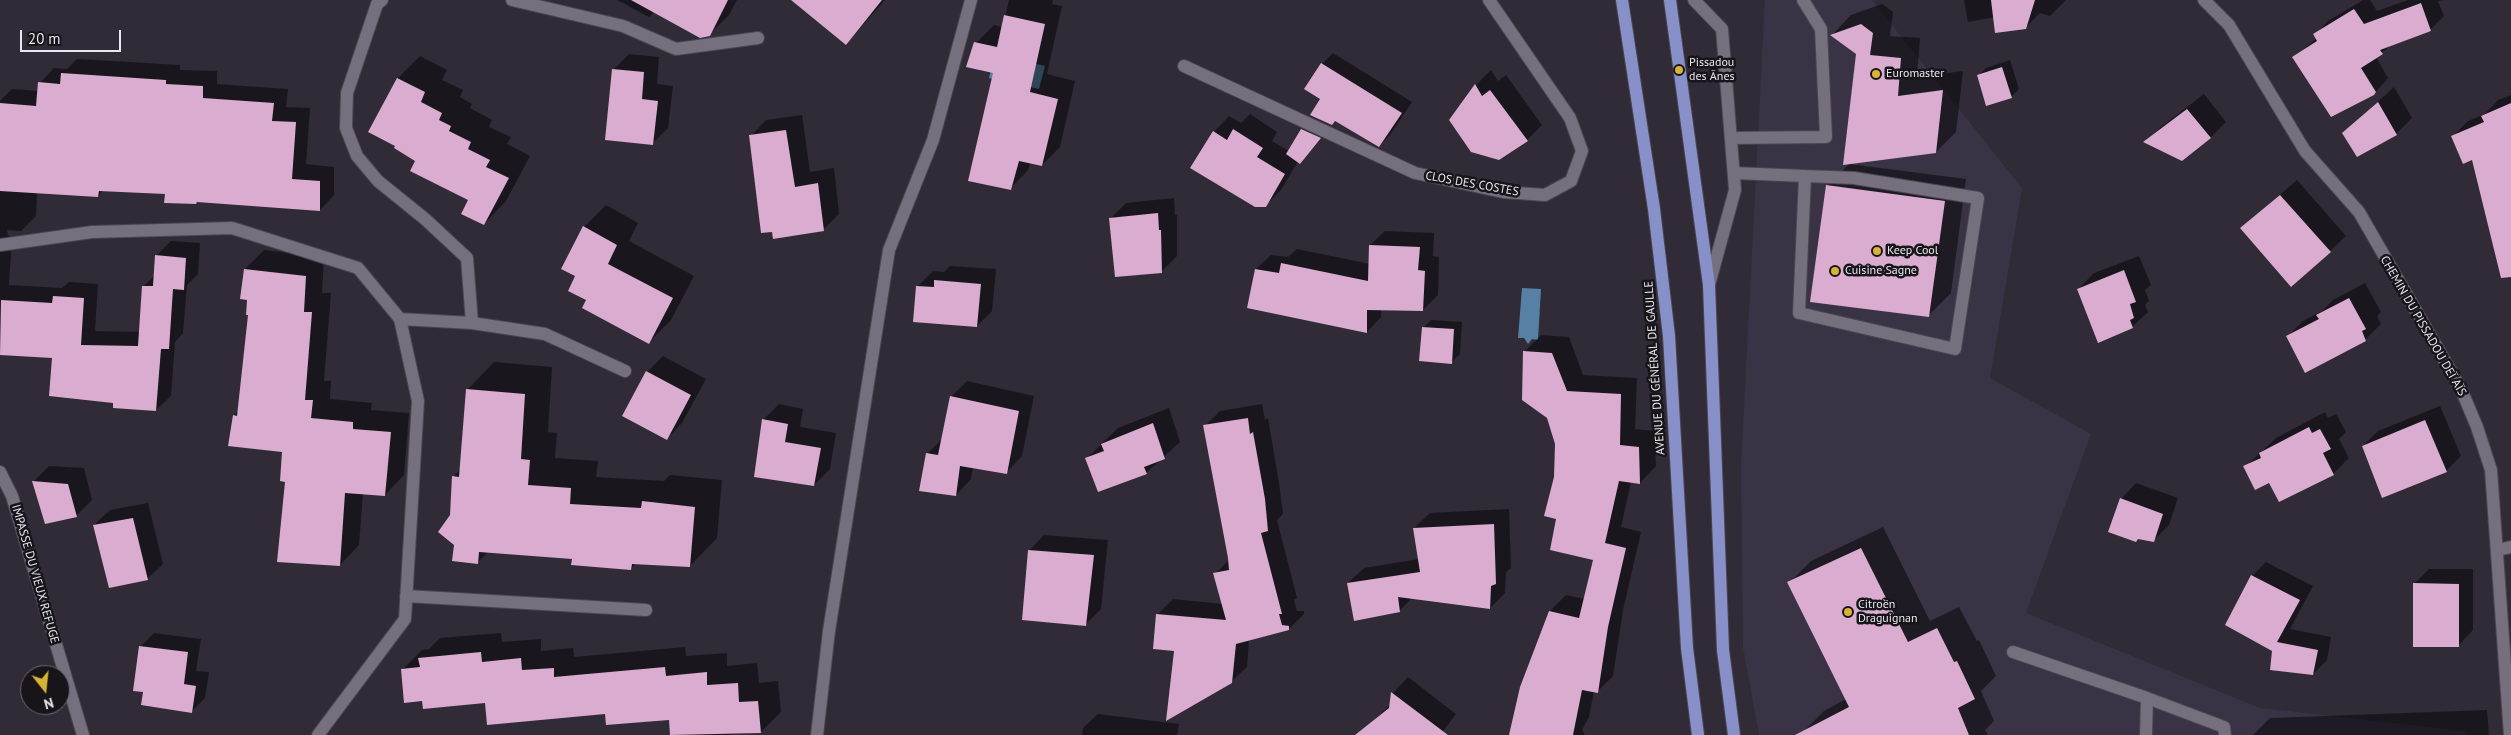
<!DOCTYPE html>
<html>
<head>
<meta charset="utf-8">
<style>
  body { margin:0 }
  #map { position:relative; width:2511px; height:735px; overflow:hidden; background:#302b37; font-family:"PT Sans",sans-serif }
  canvas { display:block }
  .north { position:absolute; left:20px; top:665px; width:50px; height:50px; box-sizing:border-box; background:#17151a; border:1px solid #6b696f; border-radius:50%; rotate:164deg; font-size:14px; font-weight:700; line-height:20px; text-align:center; color:#eae6ef }
  .north::after { content:''; display:block; margin:auto; width:18px; height:22px; background:#d7b434; clip-path:polygon(50% 0,100% 100%,50% 72%,0 100%) }
  .scale { position:absolute; left:20px; top:30px; width:101px; height:22px; box-sizing:border-box; border:2px solid #eae6ef; border-top:0; padding-left:6px; font-size:15px; line-height:18px; white-space:nowrap; color:#eae6ef; -webkit-text-stroke:4px #17151a; paint-order:stroke }
</style>
</head>
<body>
<div id="map">
<canvas width="2511" height="735"></canvas>
<div class="north">N</div>
<div class="scale">20 m</div>
</div>
<script>
const ctx = document.querySelector('canvas').getContext('2d');
ctx.lineJoin = 'round';
function paint(path, color) { ctx.fillStyle = color; ctx.fill(path, 'evenodd'); }
const poly = rows => new Path2D(rows.map(r => 'M' + r).join(''));
function trace(path, color, width, dash) { ctx.strokeStyle = color; ctx.lineWidth = width; ctx.lineCap = dash ? 'butt' : 'round'; ctx.setLineDash(dash || []); ctx.stroke(path); }
function drawText(font, color, halo, rows, align = 'center') {
  ctx.font = font + ' "PT Sans",sans-serif'; ctx.lineWidth = 5; ctx.setLineDash([]); ctx.textBaseline = 'middle'; ctx.strokeStyle = halo; ctx.fillStyle = color; for (const [text, x, y, turn = 0] of rows) {
    ctx.save(); ctx.translate(x, y); ctx.rotate((+turn || 0) * Math.PI / 180); ctx.textAlign = isNaN(turn) ? turn : align; if (halo) ctx.strokeText(text, 0, 0); ctx.fillText(text, 0, 0); ctx.restore();
  }
}
const built = poly([
  [1765,0,1872,0,2022,188,1990,378,2091,434,2026,613,2260,708,2466,731,2466,735,1759,735,1743,647,1741,467]
]);
const water = poly([
  [995,54,1045,66,1039,89,989,78],
  [1522,288,1541,289,1538,340,1532,339,1528,344,1524,338,1518,338]
]);
const shadow = poly([
  [617,0,666,0,649,17],
  [689,0,737,0,729,15,709,35],
  [794,0,885,0,846,44],
  [1009,0,1053,0,1052,4,1062,6,1047,74,1075,81,1060,147,1042,165,1031,162,1028,170,1010,189,995,72,976,43,994,25,1003,27],
  [1964,0,2066,0,2050,16,2040,13,2025,28,1995,17,1968,22],
  [2363,0,2370,0,2377,11,2408,0,2444,0,2438,1,2444,16,2430,30,2392,44,2376,57,2388,78,2374,94,2294,57,2317,38,2315,35,2328,21],
  [1882,4,1893,12,1890,36,1920,38,1917,77,1963,71,1956,132,1936,152,1857,54,1832,35,1851,15],
  [1333,53,1412,102,1390,135,1379,146,1322,99,1322,64],
  [629,54,659,57,657,84,673,86,668,128,652,144,614,69],
  [420,56,447,70,442,80,463,90,460,97,472,104,470,108,492,120,489,127,511,137,507,144,530,156,506,201,484,224,470,200,397,145,369,132,398,78],
  [77,59,180,65,180,70,217,71,217,84,288,89,286,107,310,108,306,164,334,167,334,195,320,210,198,201,196,203,166,193,104,190,98,196,37,192,36,216,21,231,7,230,8,235,12,238,9,285,62,288,69,282,98,284,95,331,140,332,143,287,155,275,156,256,171,241,200,243,198,274,187,285,183,333,175,342,171,396,156,410,114,401,54,356,0,354,0,101,12,89,39,91,40,83,54,68,67,69],
  [2010,60,2019,89,2011,97,1978,76,1986,68],
  [1491,70,1498,81,1506,75,1542,125,1527,140,1451,120,1476,85],
  [2394,87,2412,118,2396,134,2343,134],
  [2204,94,2226,122,2210,138,2146,142,2161,127],
  [2511,95,2511,267,2473,158,2453,136,2468,121,2485,114,2498,100],
  [1250,114,1277,132,1272,141,1300,158,1281,190,1265,206,1214,132,1229,116,1241,123],
  [802,115,810,172,834,168,839,214,823,230,751,136,766,120],
  [1849,164,1966,179,1951,293,1928,316,1827,186],
  [2297,180,2346,236,2330,251,2242,228],
  [1174,198,1175,215,1177,215,1177,256,1162,271,1110,219,1126,203],
  [606,205,638,223,629,241,694,276,671,320,649,342,588,299,576,276,584,227],
  [1385,231,1434,233,1433,256,1439,257,1438,295,1423,310,1381,309,1381,317,1367,332,1256,269,1271,255,1288,257,1297,249,1370,264,1370,245],
  [264,250,324,257,322,293,331,293,324,381,331,381,330,399,372,403,371,410,409,413,404,475,385,495,363,493,359,545,340,565,286,481,284,451,234,416,238,411,249,314,245,269],
  [2139,256,2151,285,2145,290,2149,301,2145,305,2148,312,2132,327,2078,289,2094,273],
  [950,266,996,269,992,311,977,326,917,287,933,271,944,272],
  [2365,283,2381,312,2377,316,2381,324,2365,340,2287,337,2303,321,2322,311,2333,300],
  [1431,320,1462,322,1460,354,1452,362,1423,328],
  [1541,335,1569,337,1583,375,1637,378,1635,429,1654,431,1656,466,1640,483,1631,482,1621,527,1641,532,1623,610,1613,676,1597,692,1594,691,1589,717,1582,730,1585,735,1508,735,1511,732,1550,611,1566,595,1585,599,1595,559,1558,518,1555,477,1556,444,1525,351],
  [663,356,706,379,682,423,667,439,647,372],
  [494,362,552,367,548,432,557,433,555,458,598,461,596,477,664,481,670,475,722,480,717,538,690,566,637,563,631,568,573,558,489,551,478,562,455,544,451,515,453,477,461,469,467,390],
  [967,381,1034,396,1022,456,1007,472,973,467,971,479,956,495,927,454,943,438,951,397],
  [779,404,803,409,800,427,836,433,830,469,814,485,763,420],
  [1262,404,1265,420,1268,418,1279,483,1283,514,1277,520,1297,598,1294,600,1297,611,1304,611,1304,614,1289,629,1249,639,1247,667,1231,682,1175,650,1158,614,1173,599,1223,604,1215,574,1230,559,1205,426,1220,411],
  [2440,406,2461,456,2446,471,2363,446,2378,431],
  [1169,408,1180,442,1146,473,1086,459,1118,428],
  [2325,412,2328,418,2336,414,2346,432,2339,439,2349,458,2333,474,2280,500,2269,481,2245,467,2276,438],
  [49,466,84,468,92,500,76,516,34,481],
  [2136,483,2178,498,2169,525,2153,541,2121,499],
  [148,503,163,564,147,579,94,525,110,510],
  [1509,509,1511,568,1506,572,1505,593,1490,608,1412,598,1399,611,1348,583,1364,568,1419,559,1414,528,1430,513],
  [1883,527,1930,621,1959,607,1977,641,1979,640,1996,676,1981,691,1994,721,1985,730,1988,735,1803,735,1802,733,1824,711,1846,699,1789,583,1811,561],
  [1044,535,1108,540,1101,609,1086,624,1029,551],
  [2266,562,2313,586,2290,629,2331,637,2327,660,2313,674,2274,651,2252,576],
  [2429,569,2473,569,2473,630,2458,646,2414,584],
  [154,633,201,639,196,671,209,672,205,698,191,712,145,691,140,647],
  [501,633,502,642,541,639,541,651,573,648,574,657,685,647,686,656,727,653,727,666,757,663,759,683,778,681,781,712,761,732,726,735,671,735,670,718,486,701,423,700,402,670,422,650,429,649,440,638],
  [1408,677,1456,714,1440,735,1378,735,1367,727,1390,705,1393,693],
  [2487,710,2489,735,2253,735,2270,718],
  [1098,714,1179,724,1177,735,1082,735,1083,728]
]);
const building = poly([
  [631,0,728,0,710,36,700,38],
  [791,0,882,0,846,45],
  [1991,0,2035,0,2026,29,1995,33],
  [2421,3,2431,31,2380,50,2383,54,2361,68,2376,92,2374,95,2331,117,2292,57,2317,41,2313,34,2354,9,2364,24],
  [1004,15,1045,24,1030,92,1058,99,1042,166,1019,161,1011,190,968,181,993,73,966,67,974,42,997,47],
  [1861,24,1873,33,1870,55,1901,58,1898,96,1943,90,1936,153,1843,165,1856,54,1830,35],
  [1321,63,1402,113,1379,147,1335,121,1332,125,1310,115,1320,99,1304,89],
  [2002,67,2012,98,1986,106,1977,75],
  [612,69,644,72,642,99,658,101,653,145,605,140],
  [61,73,166,80,166,84,203,86,203,98,274,103,272,121,296,122,292,179,320,181,320,211,197,202,196,204,164,203,165,194,99,191,98,197,0,191,0,103,36,106,38,82,60,84],
  [397,78,425,92,421,102,442,113,439,120,451,126,449,131,471,142,468,149,490,160,486,167,509,178,484,225,461,214,468,200,410,171,415,161,394,148,395,146,368,132],
  [1475,84,1482,96,1490,90,1528,141,1499,160,1471,152,1449,120],
  [2378,102,2397,135,2357,157,2342,133],
  [2511,103,2511,277,2501,278,2472,160,2463,164,2451,136,2484,122,2481,116],
  [2187,109,2211,138,2182,161,2143,142],
  [1233,129,1263,148,1257,157,1285,174,1266,207,1255,207,1190,168,1213,131,1227,140],
  [1301,129,1321,138,1300,164,1286,154],
  [786,130,795,187,818,183,824,231,773,239,772,232,761,233,749,135],
  [1826,185,1945,201,1929,317,1810,302],
  [2280,195,2331,252,2291,287,2240,228],
  [1158,213,1159,230,1161,230,1162,273,1115,277,1109,218],
  [583,226,617,245,608,264,673,298,649,344,582,308,586,300,568,291,575,276,561,269],
  [1369,245,1420,247,1418,270,1425,271,1423,311,1367,310,1367,333,1247,308,1255,269,1279,273,1281,263,1368,281],
  [155,255,186,258,184,290,173,289,169,349,161,349,156,411,113,408,113,403,49,396,52,358,0,355,1,300,52,303,53,296,84,298,81,345,138,346,142,286,153,286],
  [244,269,306,276,304,312,312,312,305,400,313,400,311,418,353,422,353,429,391,432,385,496,345,493,340,566,277,562,285,482,280,481,282,452,228,446,233,415,237,416,248,315,246,315,247,300,240,299],
  [2124,270,2136,302,2130,304,2134,318,2130,320,2133,328,2098,343,2077,289],
  [934,280,981,284,977,327,913,322,916,286,934,287],
  [2349,298,2366,329,2362,331,2366,341,2305,373,2286,336,2319,319,2316,315],
  [1422,327,1454,329,1452,364,1419,361],
  [1523,351,1552,353,1567,391,1621,394,1620,445,1639,447,1640,484,1619,481,1605,543,1626,548,1608,627,1598,693,1582,690,1573,735,1509,735,1520,687,1549,611,1579,618,1593,560,1550,550,1556,519,1544,516,1554,477,1555,444,1547,418,1522,400],
  [646,371,691,395,667,440,622,416],
  [466,389,525,394,521,459,530,460,528,485,571,488,570,504,641,508,642,501,695,507,690,567,632,564,631,570,571,565,572,559,479,552,478,564,452,561,454,545,438,532,450,515,452,476,459,477],
  [950,396,1019,411,1007,474,960,466,956,496,919,491,926,453,938,455],
  [1248,418,1250,434,1253,432,1265,499,1268,531,1261,533,1282,614,1279,614,1282,625,1289,626,1289,630,1236,644,1232,683,1166,721,1174,651,1153,649,1156,614,1226,620,1213,573,1229,570,1228,558,1203,425],
  [762,419,788,424,785,442,821,448,814,486,754,477],
  [2425,420,2447,472,2382,498,2362,446],
  [1153,423,1165,459,1144,467,1147,474,1098,492,1085,458,1104,451,1101,444],
  [2309,427,2312,433,2320,429,2331,449,2323,453,2334,475,2279,502,2269,483,2255,490,2243,466,2261,458,2259,453],
  [32,481,68,484,77,517,45,524],
  [2120,498,2163,514,2154,542,2138,539,2136,542,2108,532],
  [133,518,148,580,109,588,93,525],
  [1494,524,1496,584,1491,586,1490,609,1398,597,1400,612,1354,621,1347,583,1420,572,1413,528],
  [1861,548,1908,642,1937,628,1954,662,1957,661,1975,699,1958,708,1969,735,1795,735,1849,707,1787,582],
  [1028,550,1094,555,1086,626,1022,620],
  [2251,575,2300,600,2277,642,2318,650,2313,675,2270,670,2272,651,2225,625],
  [2413,583,2459,584,2459,647,2413,647],
  [139,646,188,652,184,684,196,686,192,713,141,705,143,692,133,691],
  [481,652,482,662,521,658,522,670,554,668,554,677,665,667,666,676,707,672,707,685,738,683,739,702,758,701,761,733,670,735,669,720,606,725,605,714,487,725,485,703,423,709,422,701,404,703,401,669,420,667,418,658],
  [1391,692,1448,735,1355,735,1389,708]
]);
const lane = poly([
  [1731,138,1826,137,1821,29,1803,0],
  [1734,173,1805,176,1854,178,1978,198,1955,349,1799,313,1805,176],
  [2013,652,2147,698],
  [2146,735,2147,698,2224,727,2225,735]
]);
const street = poly([
  [382,0,377,4,347,93,346,128,357,156,378,181,425,219,467,258,472,323],
  [512,0,623,26,676,49,758,38],
  [1694,0,1722,29,1735,190,1709,285],
  [2204,0,2229,25,2305,151,2359,212,2461,389,2477,427,2491,470,2510,735],
  [1184,66,1415,173,1503,192,1545,195,1571,181,1582,151,1570,118,1489,0],
  [0,245,92,232,232,228,358,268,400,319,418,401,405,619,318,735],
  [400,319,472,323,545,334,625,371],
  [0,472,12,496,83,735],
  [2497,550,2511,547],
  [406,596,646,610],
  [817,735,829,631,889,250,933,140,971,0]
]);
const primary = poly([
  [1622,0,1654,209,1669,336,1687,648,1698,735],
  [1670,0,1709,285,1723,650,1734,735]
]);
const markers = [
  [1679,70,5,"#d7b434"],
  [1876,74,5,"#d7b434"],
  [1877,251,5,"#d7b434"],
  [1835,271,5,"#d7b434"],
  [1848,612,5,"#d7b434"]
];
const poiNames = [
  ["Pissadou",1689,63],
  ["des Ânes",1689,77],
  ["Euromaster",1886,74],
  ["Keep Cool",1887,251],
  ["Cuisine Sagne",1845,271],
  ["Citroën",1858,605],
  ["Draguignan",1858,619]
];
const streetNames = [
  ["CLOS DES COSTES",1472,184,10],
  ["CHEMIN DU PISSADOU DEÏ AÏS",2423,326,60],
  ["AVENUE DU GÉNÉRAL DE GAULLE",1655,368,-94],
  ["IMPASSE DU VIEUX REFUGE",35,574,74]
];
paint(built, '#3a3345');
paint(water, '#5681a4');
paint(shadow, '#0007');
paint(building, '#daacd0');
trace(lane, '#4a4650', 14);
trace(street, '#4a4650', 14);
trace(primary, '#4a4650', 14);
trace(lane, '#756f7e', 12);
trace(street, '#756f7e', 12);
trace(primary, '#8890ca', 12);
for (const [x, y, r, color] of markers) { const dot = new Path2D(); dot.arc(x, y, r, 0, 2 * Math.PI); ctx.fillStyle = color; ctx.fill(dot); trace(dot, '#17151a', 2); }
drawText('12px', '#eae6ef', '#17151a', poiNames, 'left');
drawText('12px', '#eae6ef', '#17151a', streetNames);
</script>
</body>
</html>
